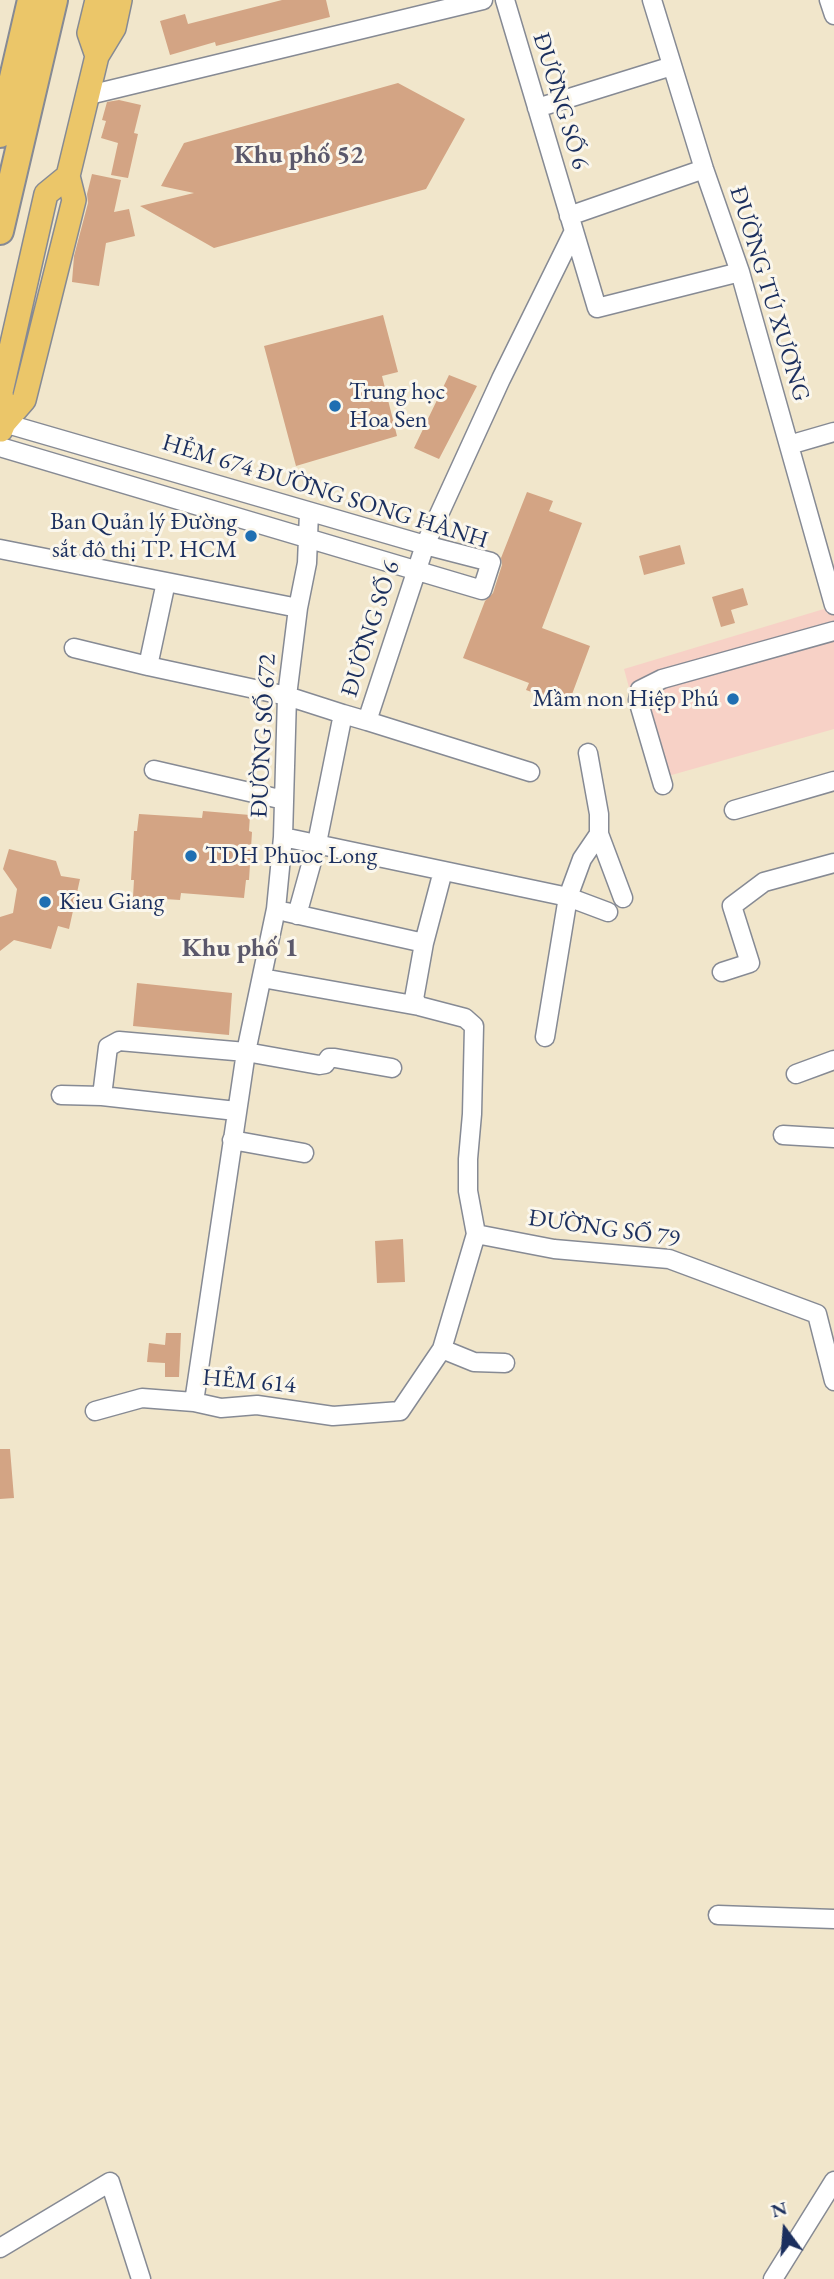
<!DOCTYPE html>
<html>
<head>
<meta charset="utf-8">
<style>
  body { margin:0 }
  #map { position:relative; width:834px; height:2279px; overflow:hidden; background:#f1e6cb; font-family:"EB Garamond",serif }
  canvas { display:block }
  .north { position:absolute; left:750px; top:2195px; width:70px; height:70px; -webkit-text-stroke:5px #fbf7ec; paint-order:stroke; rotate:344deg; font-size:19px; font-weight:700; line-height:28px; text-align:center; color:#1b2f5e }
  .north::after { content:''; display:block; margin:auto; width:24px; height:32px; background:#1b2f5e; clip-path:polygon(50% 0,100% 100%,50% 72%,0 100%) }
</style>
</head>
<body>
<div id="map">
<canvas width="834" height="2279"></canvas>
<div class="north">N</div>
</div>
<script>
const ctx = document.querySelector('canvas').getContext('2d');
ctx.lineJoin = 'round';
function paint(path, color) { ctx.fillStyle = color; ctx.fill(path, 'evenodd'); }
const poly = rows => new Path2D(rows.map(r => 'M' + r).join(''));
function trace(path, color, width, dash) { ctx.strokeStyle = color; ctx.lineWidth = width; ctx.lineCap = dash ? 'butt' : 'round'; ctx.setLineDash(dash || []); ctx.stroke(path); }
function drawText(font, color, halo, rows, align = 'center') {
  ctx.font = font + ' "EB Garamond",serif'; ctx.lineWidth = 6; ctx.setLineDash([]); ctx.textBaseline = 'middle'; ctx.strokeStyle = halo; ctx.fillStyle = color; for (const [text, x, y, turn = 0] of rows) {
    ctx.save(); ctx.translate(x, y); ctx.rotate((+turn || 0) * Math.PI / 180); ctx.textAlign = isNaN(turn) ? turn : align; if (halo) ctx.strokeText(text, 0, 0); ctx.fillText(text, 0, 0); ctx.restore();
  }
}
const built = poly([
  [834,606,834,729,654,780,624,669]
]);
const building = poly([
  [282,0,326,0,330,17,216,46,215,42,170,55,160,21,185,14,188,24],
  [398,83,465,119,426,189,214,248,140,206,194,193,161,186,184,143],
  [119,100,141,105,134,133,138,134,128,178,111,175,118,143,101,138,106,121,102,120,107,102],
  [92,174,121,180,114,212,129,209,135,236,106,243,99,286,72,282,74,256,88,203,87,194],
  [383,315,398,372,382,376,397,436,296,466,264,346],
  [449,375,477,386,439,459,414,448],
  [527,492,553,501,549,511,582,523,542,628,590,646,568,705,526,690,529,683,463,658,485,601,493,593,502,565,501,558],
  [680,545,685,564,644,575,639,556],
  [743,588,748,605,731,610,735,623,721,627,712,597],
  [203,811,250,815,249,831,252,832,249,880,246,880,244,898,181,893,180,900,133,897,134,880,131,880,134,831,137,831,139,814,202,818],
  [9,849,56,861,61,876,80,879,69,929,58,926,51,949,14,940,0,951,0,917,13,913,17,889,3,869],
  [137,983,232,993,229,1035,133,1026],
  [403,1239,405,1282,377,1283,375,1241],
  [166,1333,181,1333,179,1377,165,1377,165,1363,147,1362,149,1343,165,1345],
  [0,1449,10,1449,14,1498,0,1499]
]);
const minor = poly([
  [505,0,597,308,740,272],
  [652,0,704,169,740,272,834,605],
  [829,0,834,15],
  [89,95,483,0],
  [537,108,672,66],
  [569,216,704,169],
  [789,445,834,432],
  [0,447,482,590,491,562,425,545,4,423],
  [0,549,298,608],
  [166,582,148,666,287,696,343,714],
  [74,648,148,666],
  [367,721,530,772],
  [154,770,284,800],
  [663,785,638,700,640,690,662,679,834,631],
  [734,810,834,781],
  [599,834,623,898],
  [283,837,568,897,608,912],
  [286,912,424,943],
  [297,915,317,843,343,714,367,721,425,545,501,379,574,231],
  [722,972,750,963,732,906,764,882,834,863],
  [262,978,419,1006],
  [545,1037,568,897,582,859,599,834,599,814,588,753],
  [796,1074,834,1060],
  [61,1095,102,1096,236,1111],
  [102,1096,108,1047,119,1041,246,1052,319,1065,325,1064,329,1058,335,1058,392,1068],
  [783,1135,834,1138],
  [232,1140,304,1153],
  [476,1234,554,1249,669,1259,817,1314,834,1381],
  [442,1349,474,1362,505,1363],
  [194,1402,246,1052,276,909,283,837,287,696,298,608,307,563,309,512],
  [95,1411,142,1398,194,1402,221,1408,257,1405,333,1416,400,1411,442,1349,476,1234,468,1191,468,1159,472,1114,474,1026,465,1018,419,1006,414,999,424,943,443,871],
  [718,1915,834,1919],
  [0,2248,110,2182,141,2279],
  [773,2279,834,2181]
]);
const major = poly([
  [97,56,89,33,97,0],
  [4,423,24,400,74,200,68,176,97,56,114,28,120,0],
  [1,430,4,423,1,392,46,194,68,176]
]);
const highway = poly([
  [0,134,31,0],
  [0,231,54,0]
]);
const markers = [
  [335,406,7,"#1f6fb2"],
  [251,536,7,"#1f6fb2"],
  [733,699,7,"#1f6fb2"],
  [191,856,7,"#1f6fb2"],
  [45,902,7,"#1f6fb2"]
];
const streetNames = [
  ["ĐƯỜNG SỐ 6",560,101,73],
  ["ĐƯỜNG TÚ XƯƠNG",769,294,73],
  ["HẺM 674 ĐƯỜNG SONG HÀNH",325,492,17],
  ["ĐƯỜNG SỐ 6",371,629,-72],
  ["ĐƯỜNG SỐ 672",264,736,-87],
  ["ĐƯỜNG SỐ 79",604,1229,8],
  ["HẺM 614",249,1382,5]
];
const poiNames = [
  ["Trung học",349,392],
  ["Hoa Sen",349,420],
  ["Ban Quản lý Đường",237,522,"right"],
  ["sắt đô thị TP. HCM",237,550,"right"],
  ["Mầm non Hiệp Phú",719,699,"right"],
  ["TDH Phuoc Long",205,856],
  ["Kieu Giang",59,902]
];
const neighbourhoodNames = [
  ["Khu phố 52",299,156],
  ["Khu phố 1",240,949]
];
paint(built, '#f7d1c6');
paint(building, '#d3a484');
trace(minor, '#868a94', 21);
trace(major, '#868a94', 26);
trace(highway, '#868a94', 30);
trace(minor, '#fff', 18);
trace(major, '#ebc669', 23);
trace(highway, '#ebc669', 26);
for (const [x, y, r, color] of markers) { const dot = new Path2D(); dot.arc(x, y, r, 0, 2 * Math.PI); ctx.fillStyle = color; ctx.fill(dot); trace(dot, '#fbf7ec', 2.5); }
drawText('24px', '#1b2f5e', '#fbf7ec', streetNames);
drawText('24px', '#1b2f5e', '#fbf7ec', poiNames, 'left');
drawText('bold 26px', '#5b586b', '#fbf7ec', neighbourhoodNames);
</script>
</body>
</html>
